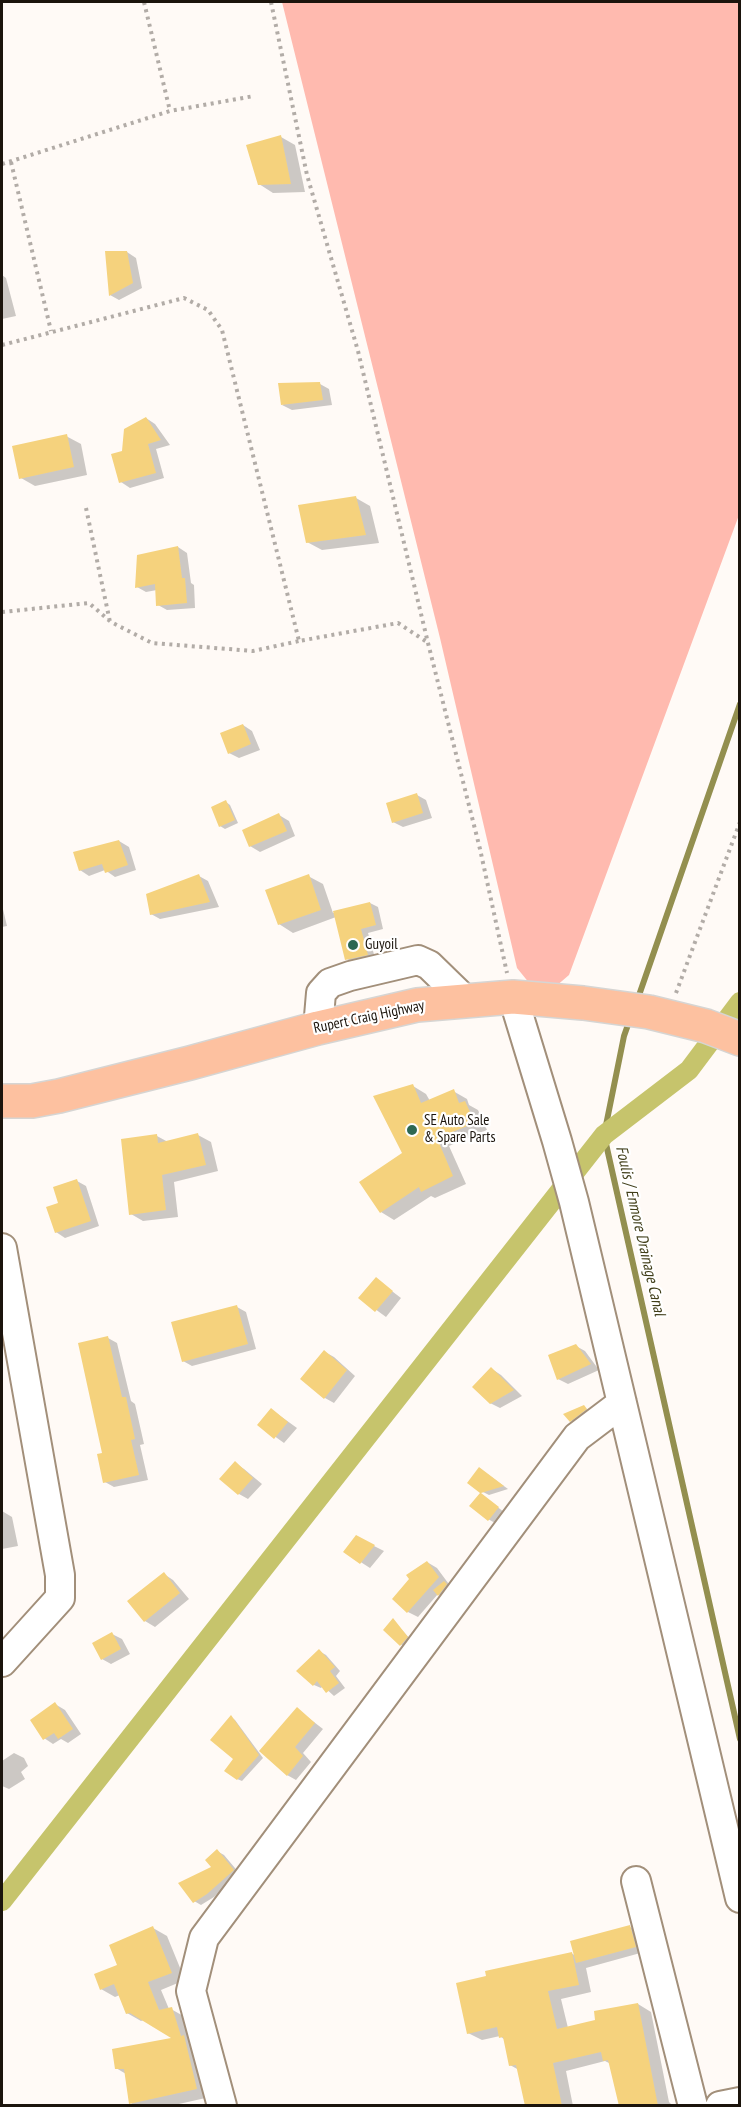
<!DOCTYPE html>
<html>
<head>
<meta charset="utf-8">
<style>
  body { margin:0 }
  #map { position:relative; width:741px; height:2107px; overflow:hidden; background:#fffaf6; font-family:"PT Sans Narrow",sans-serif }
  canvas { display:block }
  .frame { position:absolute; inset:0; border:3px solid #1b140c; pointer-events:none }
</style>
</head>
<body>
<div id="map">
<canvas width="741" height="2107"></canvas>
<div class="frame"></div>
</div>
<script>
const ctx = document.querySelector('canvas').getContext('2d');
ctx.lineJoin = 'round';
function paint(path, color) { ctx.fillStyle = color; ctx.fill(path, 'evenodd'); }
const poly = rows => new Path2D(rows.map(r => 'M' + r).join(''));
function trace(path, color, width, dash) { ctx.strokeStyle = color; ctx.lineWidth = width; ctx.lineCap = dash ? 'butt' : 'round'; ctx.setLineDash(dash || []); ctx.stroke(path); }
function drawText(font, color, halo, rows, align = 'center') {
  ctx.font = font + ' "PT Sans Narrow",sans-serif'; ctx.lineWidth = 4.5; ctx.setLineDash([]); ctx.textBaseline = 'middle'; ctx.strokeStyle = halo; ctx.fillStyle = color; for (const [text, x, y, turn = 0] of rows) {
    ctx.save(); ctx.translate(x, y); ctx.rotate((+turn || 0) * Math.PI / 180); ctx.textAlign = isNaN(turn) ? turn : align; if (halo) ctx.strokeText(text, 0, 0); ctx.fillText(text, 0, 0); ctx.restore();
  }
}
const green = poly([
  [282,2,739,2,739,515,569,975,555,987,530,984,517,968,440,638]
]);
const shadow = poly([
  [281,137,295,145,305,192,273,193,259,184],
  [127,252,136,258,142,288,119,300,110,295],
  [2,275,6,278,16,316,2,319],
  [320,384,329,389,332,405,292,410,282,405],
  [146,418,155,424,170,445,156,449,164,478,130,488,121,482,124,452],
  [66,436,81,444,87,475,35,486,21,478],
  [356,498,370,506,379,543,322,550,307,542],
  [178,547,187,553,191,583,194,585,195,608,167,610,158,605,157,590,146,592,137,587],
  [243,725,252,731,260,750,239,758,229,753],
  [417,795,426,800,432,818,403,827,393,822],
  [226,802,230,805,238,823,225,829,220,826],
  [279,815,289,821,295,836,260,852,250,846],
  [119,841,129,847,136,870,115,877,105,870,89,876,80,870],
  [199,876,208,881,219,907,160,919,151,914],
  [308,876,323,884,333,913,370,903,378,907,383,929,368,933,375,958,354,963,347,959,336,917,293,933,279,924],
  [2,905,7,926,2,927],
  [413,1086,426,1094,430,1101,453,1091,467,1099,469,1105,478,1110,487,1130,449,1146,466,1184,435,1198,431,1196,394,1220,381,1212,404,1153],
  [198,1135,211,1142,218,1171,174,1182,178,1217,143,1221,131,1214,157,1136,168,1142],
  [77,1181,86,1186,99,1226,65,1238,56,1232,60,1204],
  [376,1279,401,1298,386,1317,360,1298],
  [237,1307,246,1312,256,1349,192,1366,183,1361],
  [108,1338,117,1343,131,1401,135,1404,144,1444,140,1445,148,1480,114,1487,105,1482,104,1454],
  [576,1346,585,1351,599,1370,568,1384,558,1379],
  [325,1352,334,1357,355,1376,334,1403,325,1398],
  [492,1369,501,1375,522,1396,500,1408,490,1403],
  [584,1407,590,1412,575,1423,571,1420],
  [272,1410,297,1428,284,1443,259,1425],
  [235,1463,244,1469,262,1484,248,1499,239,1494],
  [486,1473,508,1489,489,1495,479,1490],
  [483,1496,504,1512,495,1523,488,1519],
  [2,1511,12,1517,18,1546,2,1549],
  [356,1537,384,1551,370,1568,345,1552],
  [427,1562,437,1568,451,1587,443,1597,438,1594,418,1617,408,1612,394,1599],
  [164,1574,173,1580,189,1599,155,1627,145,1621,130,1602],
  [393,1620,411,1640,405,1648,385,1630],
  [112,1634,122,1639,130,1654,111,1664,102,1659],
  [319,1651,326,1655,340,1671,336,1676,345,1688,334,1696,323,1686,321,1688,314,1685,298,1671],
  [55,1704,65,1710,81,1734,68,1743,61,1739,53,1744,44,1738],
  [297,1709,323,1729,303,1753,311,1762,296,1780,287,1775],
  [231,1717,235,1720,263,1758,242,1781,237,1779],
  [14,1753,24,1758,28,1766,21,1772,25,1779,9,1789,2,1786,2,1761],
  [217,1851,224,1855,240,1874,214,1897,201,1905,194,1901,213,1868],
  [630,1927,639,1932,644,1952,586,1968,591,1992,561,1999,568,2028,597,2021,638,2004,651,2012,669,2102,673,2106,621,2106,611,2064,605,2061,566,2071,573,2106,527,2106,519,2070,510,2065,505,2040,500,2036,482,2040,468,2033,571,1953,576,1956],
  [153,1928,167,1936,185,1980,161,1990,169,2009,171,2009,185,2017,210,2097,170,2106,135,2106,131,2103,126,2074,116,2068,175,2039,144,2020,141,2021,127,2013,120,1995,115,1997,101,1989,118,1966]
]);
const stream = poly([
  [637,1001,740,704],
  [630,1019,624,1036,604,1135,740,1739]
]);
const canal = poly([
  [2,1901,604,1135,689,1070,740,1002]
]);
const building = poly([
  [281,135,291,184,258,185,246,145],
  [105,251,127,251,133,283,109,296],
  [320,382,323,400,281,405,278,383],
  [146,417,161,440,148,444,156,473,119,483,111,454,122,451,124,429],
  [67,434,74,467,19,479,12,446],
  [356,496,366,535,306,543,298,505],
  [178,546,182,578,185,578,187,603,156,606,155,584,135,588,137,555],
  [243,724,251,744,228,754,220,733],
  [417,793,423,813,392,823,386,803],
  [226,800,235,820,219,827,211,807],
  [279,813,287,831,249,847,242,830],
  [119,840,128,865,105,873,102,864,79,871,73,852],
  [199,874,210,902,150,915,146,894],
  [309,874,321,910,278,925,265,890],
  [370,902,376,925,361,929,368,955,345,960,333,911],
  [413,1084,421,1103,454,1089,459,1103,465,1101,475,1123,437,1138,453,1176,421,1192,419,1187,380,1213,359,1182,402,1153,373,1096],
  [198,1133,206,1165,162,1175,166,1210,129,1215,121,1139,157,1134,158,1143],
  [77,1179,91,1221,55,1233,46,1207,58,1203,53,1187],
  [376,1277,393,1291,375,1312,358,1298],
  [237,1305,248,1344,182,1362,171,1322],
  [108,1336,122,1397,126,1397,135,1439,131,1440,139,1475,103,1483,97,1454,102,1453,78,1343],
  [576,1344,591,1364,557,1380,548,1355],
  [324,1350,347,1370,324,1399,300,1379],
  [491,1367,514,1390,490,1404,472,1387],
  [584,1405,587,1409,570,1422,563,1414],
  [271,1408,288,1422,274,1439,257,1425],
  [235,1461,253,1478,238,1495,219,1479],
  [479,1467,504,1486,481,1493,499,1507,488,1521,469,1506,480,1493,467,1483],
  [356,1535,375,1545,360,1564,343,1552],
  [427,1561,439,1577,407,1613,392,1599,409,1579,406,1575],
  [164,1572,180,1593,144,1622,127,1601],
  [444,1581,447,1584,438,1596,433,1590],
  [393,1618,408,1637,400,1646,383,1630],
  [112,1632,121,1649,101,1660,92,1643],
  [319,1649,335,1667,330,1671,339,1683,326,1693,317,1681,313,1686,296,1671],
  [55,1702,73,1729,58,1739,54,1733,43,1740,30,1720],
  [297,1707,315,1723,295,1747,303,1756,287,1776,259,1751],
  [231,1715,259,1755,237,1780,224,1771,233,1759,210,1740],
  [217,1849,234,1870,207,1894,193,1903,178,1883,211,1867,205,1860],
  [630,1925,636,1947,576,1963,570,1941],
  [153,1926,172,1973,148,1982,159,2010,172,2007,181,2036,184,2035,197,2089,129,2104,124,2069,115,2069,112,2049,171,2038,130,2013,126,2014,114,1984,100,1990,94,1974,117,1965,109,1945],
  [572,1952,579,1985,548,1991,557,2029,595,2020,594,2011,638,2003,658,2106,619,2106,608,2060,603,2061,601,2052,553,2063,562,2106,525,2106,516,2065,509,2066,503,2037,499,2038,497,2027,467,2034,456,1983,486,1976,485,1971]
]);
const path = poly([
  [144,2,170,111],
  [271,2,307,175,358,351,428,643,480,849,507,973],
  [11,162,51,331],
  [2,164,170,111,254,96],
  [2,345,184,298,208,310,222,330,299,641,398,623,427,642],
  [86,508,110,622],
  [2,612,89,603,111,622,152,643,253,651,299,641],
  [676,993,740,822]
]);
const minor = poly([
  [513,997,557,1141,574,1202,740,1898],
  [318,1028,321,993,330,983,350,976,418,960,429,965,466,1001],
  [2,1248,60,1575,60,1598,2,1662],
  [636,1881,693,2106],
  [222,2106,191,1991,204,1938,577,1437,622,1403],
  [720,2106,740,2102]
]);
const major = poly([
  [2,1101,32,1101,59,1096,190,1063,318,1028,417,1005,513,997,583,1003,649,1012,706,1026,740,1039]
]);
const markers = [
  [353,945,6,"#2d6852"],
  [412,1130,6,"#2d6852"]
];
const poiNames = [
  ["Guyoil",365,945],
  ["SE Auto Sale",424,1121],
  ["& Spare Parts",424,1138]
];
const streetNames = [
  ["Rupert Craig Highway",369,1017,-12]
];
const waterNames = [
  ["Foulis / Enmore Drainage Canal",640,1231,77]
];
paint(green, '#ffbaaf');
paint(shadow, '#0003');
trace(stream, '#938f4f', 6);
trace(canal, '#c6c46c', 20);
paint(building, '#f5d27d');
trace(minor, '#a28f7a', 32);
trace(major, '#d6d5d3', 36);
trace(path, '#b2aca7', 4, [3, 4.5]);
trace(minor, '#fff', 28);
trace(major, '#fdc1a0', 33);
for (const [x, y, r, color] of markers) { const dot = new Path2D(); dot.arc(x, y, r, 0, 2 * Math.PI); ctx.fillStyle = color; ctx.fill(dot); trace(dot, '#fff', 2); }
drawText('15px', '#1b140c', '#fff', poiNames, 'left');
drawText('15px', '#1b140c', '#fff', streetNames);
drawText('italic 16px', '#403e19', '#fff', waterNames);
</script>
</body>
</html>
